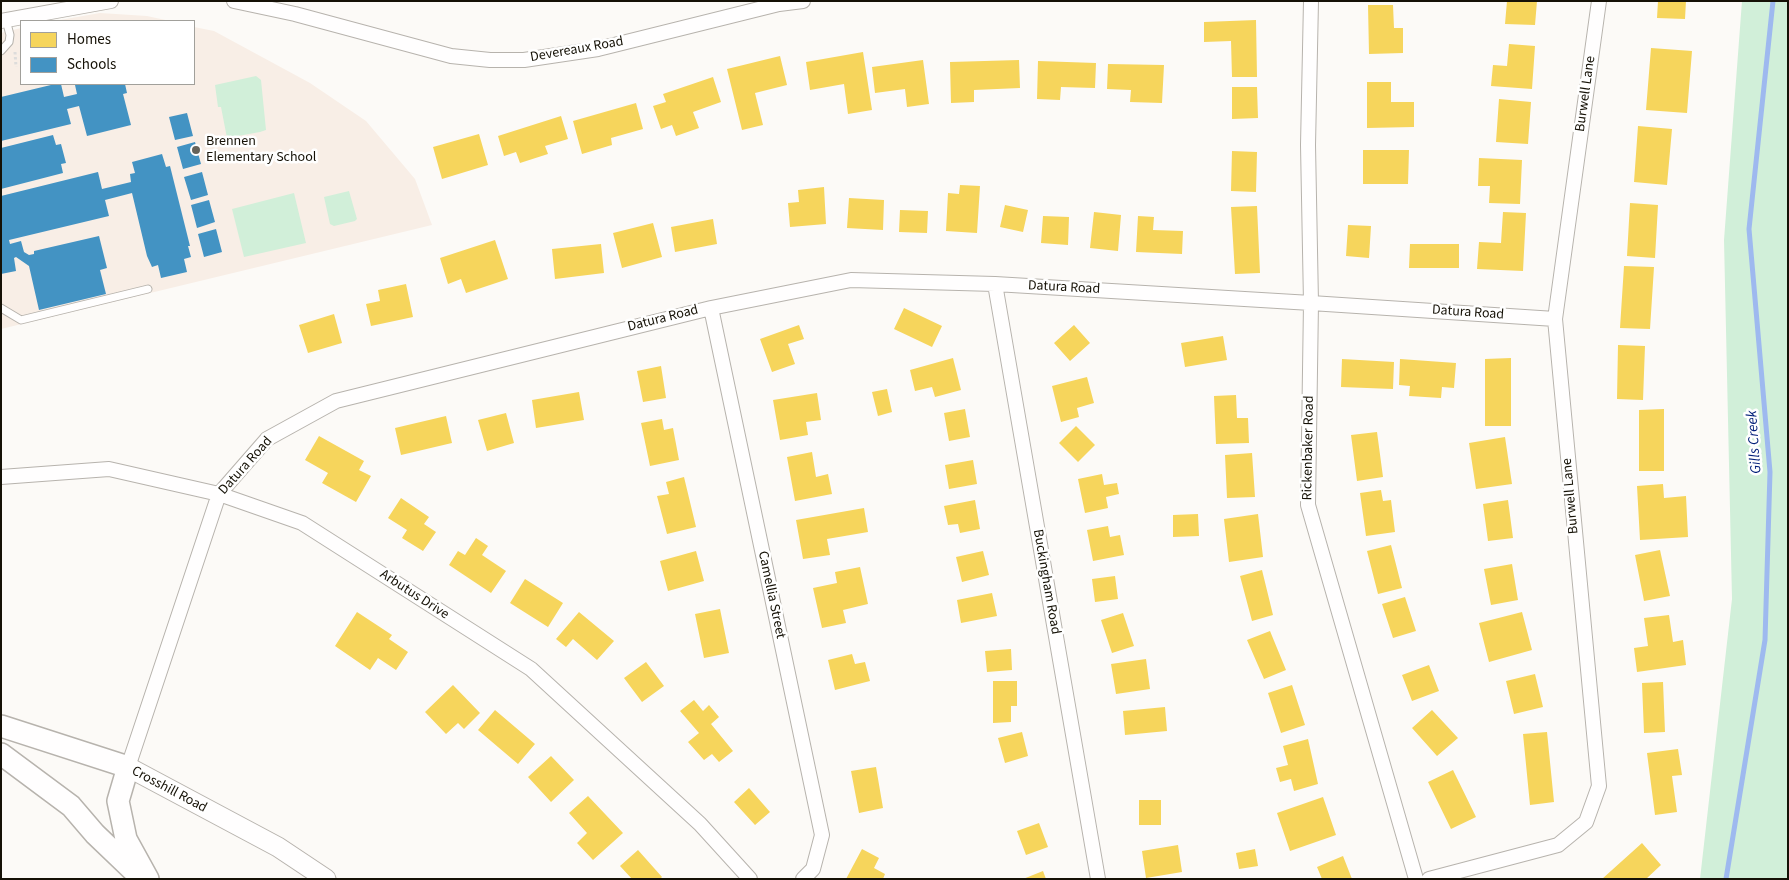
<!DOCTYPE html>
<html>
<head>
<meta charset="utf-8">
<style>
  body { margin:0 }
  #map { position:relative; width:1789px; height:880px; overflow:hidden; background:#fcfaf7; font-family:"Source Sans 3",sans-serif }
  canvas { display:block }
  .frame { position:absolute; inset:0; border:2px solid #151106; pointer-events:none }
  .legend { position:absolute; left:20px; top:20px; width:175px; height:65px; box-sizing:border-box; background:#fff; border:1px solid #a1a09b; margin:0; padding:6px 9px; list-style:none; font-size:15px; color:#151106 }
  .legend li { display:flex; align-items:center; gap:10px; height:25px }
  .legend b { width:25px; border:1px solid #a1a09b }
</style>
</head>
<body>
<div id="map">
<canvas width="1789" height="880"></canvas>
<div class="frame"></div>
<ul class="legend">
<li><b style="height:14px;background:#f6d55c"></b>Homes</li>
<li><b style="height:14px;background:#4393c3"></b>Schools</li>
</ul>
</div>
<script>
const ctx = document.querySelector('canvas').getContext('2d');
ctx.lineJoin = 'round';
function paint(path, color) { ctx.fillStyle = color; ctx.fill(path, 'evenodd'); }
const poly = rows => new Path2D(rows.map(r => 'M' + r).join(''));
function trace(path, color, width, dash) { ctx.strokeStyle = color; ctx.lineWidth = width; ctx.lineCap = dash ? 'butt' : 'round'; ctx.setLineDash(dash || []); ctx.stroke(path); }
function drawText(font, color, halo, rows, align = 'center') {
  ctx.font = font + ' "Source Sans 3",sans-serif'; ctx.lineWidth = 5; ctx.setLineDash([]); ctx.textBaseline = 'middle'; ctx.strokeStyle = halo; ctx.fillStyle = color; for (const [text, x, y, turn = 0] of rows) {
    ctx.save(); ctx.translate(x, y); ctx.rotate((+turn || 0) * Math.PI / 180); ctx.textAlign = isNaN(turn) ? turn : align; if (halo) ctx.strokeText(text, 0, 0); ctx.fillText(text, 0, 0); ctx.restore();
  }
}
const education = poly([
  [100,13,147,16,170,21,54,21],
  [194,27,214,31,310,83,366,121,415,179,432,225,1,329,1,33,21,28,21,84,194,84]
]);
const green = poly([
  [1742,1,1788,1,1788,879,1700,879,1732,599,1724,240],
  [256,76,261,80,266,130,260,132,227,138,221,107,218,107,215,85],
  [349,191,357,219,355,221,334,226,330,224,324,197],
  [294,193,306,243,244,257,232,209]
]);
const homes = poly([
  [1507,1,1537,1,1535,25,1505,24],
  [1658,1,1686,1,1685,19,1657,18],
  [1368,5,1393,5,1394,28,1403,28,1403,53,1369,54],
  [1256,20,1257,77,1232,77,1231,41,1204,42,1204,22],
  [1509,44,1535,46,1532,89,1491,86,1493,65,1507,66],
  [1651,48,1692,51,1687,113,1646,110],
  [863,52,872,110,848,114,844,84,810,90,806,62],
  [780,56,787,85,755,93,763,125,742,130,727,69],
  [923,60,929,104,907,107,905,89,875,93,872,67],
  [1019,60,1020,88,974,90,974,102,951,103,950,62],
  [1038,61,1096,63,1095,88,1061,87,1060,100,1037,99],
  [1108,64,1164,65,1162,103,1130,102,1131,90,1107,89],
  [713,77,721,102,693,112,699,128,676,136,672,125,661,129,653,106,666,102,663,94],
  [1367,82,1391,82,1391,102,1414,102,1414,127,1367,128],
  [1232,87,1257,87,1258,118,1232,119],
  [1499,99,1531,102,1528,144,1496,142],
  [636,103,643,129,611,138,612,145,582,154,573,121],
  [561,116,568,139,545,146,548,154,520,163,516,152,504,156,498,136],
  [1638,126,1672,129,1667,185,1634,182],
  [479,134,488,165,442,179,433,147],
  [1363,150,1409,150,1408,184,1363,184],
  [1232,151,1257,152,1256,192,1231,191],
  [1479,158,1522,160,1520,204,1489,203,1490,186,1478,186],
  [960,185,980,186,977,233,946,231,948,193,959,194],
  [824,187,826,224,790,227,788,203,799,202,798,190],
  [849,198,884,200,883,230,847,228],
  [1630,203,1658,205,1655,258,1627,256],
  [1005,205,1028,210,1023,232,1000,227],
  [1257,206,1260,273,1235,274,1231,207],
  [900,210,928,211,927,233,899,232],
  [1094,212,1121,215,1118,251,1090,248],
  [1503,212,1526,213,1523,271,1477,269,1479,242,1501,243],
  [1043,216,1069,217,1068,245,1041,243],
  [1138,216,1154,217,1153,230,1183,231,1182,254,1136,252],
  [713,219,717,244,675,252,671,227],
  [653,223,662,257,622,268,613,233],
  [1348,225,1371,226,1369,258,1346,256],
  [495,240,508,279,466,293,461,279,448,284,440,258],
  [601,244,604,273,555,279,552,249],
  [1410,244,1459,244,1459,268,1409,268],
  [1624,266,1654,267,1650,329,1620,328],
  [406,284,413,317,371,326,366,304,380,301,378,290],
  [904,308,942,326,932,347,894,329],
  [334,314,342,343,308,353,299,325],
  [799,325,804,339,788,344,795,364,772,372,760,339],
  [1074,325,1090,343,1070,361,1054,343],
  [1223,336,1227,360,1185,367,1181,343],
  [1618,345,1645,346,1643,400,1617,399],
  [953,358,961,390,935,397,932,387,915,391,910,370],
  [1511,358,1511,426,1485,426,1485,359],
  [1342,359,1394,362,1393,389,1341,387],
  [1400,359,1456,363,1454,388,1442,387,1441,398,1409,396,1410,386,1399,385],
  [661,366,666,398,643,402,637,371],
  [1087,377,1094,403,1077,408,1079,417,1061,422,1052,386],
  [887,389,892,412,878,416,872,392],
  [579,392,584,420,536,428,532,400],
  [817,393,821,420,806,422,808,435,780,440,773,400],
  [1236,395,1237,418,1248,418,1249,443,1216,444,1214,396],
  [965,409,970,437,949,441,944,413],
  [1664,409,1664,471,1639,471,1639,410],
  [506,413,514,443,487,451,478,420],
  [446,416,452,443,401,455,395,428],
  [662,419,664,430,673,428,679,460,650,466,641,423],
  [1076,426,1095,445,1078,462,1059,443],
  [1377,432,1383,477,1357,481,1351,435],
  [319,436,364,461,359,470,371,476,356,502,322,483,328,473,305,460],
  [1505,437,1512,484,1476,489,1469,443],
  [812,452,816,477,828,474,832,494,795,501,787,457],
  [1252,453,1255,497,1227,498,1225,455],
  [973,460,977,484,949,489,945,465],
  [1102,474,1104,485,1117,483,1119,494,1106,497,1108,508,1085,513,1078,479],
  [684,477,696,527,667,534,657,496,669,494,666,482],
  [1663,484,1664,498,1686,496,1688,537,1640,540,1637,486],
  [1381,490,1383,501,1391,500,1395,532,1366,536,1360,493],
  [401,498,429,517,424,524,436,532,423,551,402,538,407,530,388,518],
  [975,500,980,529,960,533,958,524,948,525,944,506],
  [1508,500,1513,538,1488,541,1483,504],
  [864,508,868,532,827,539,830,555,803,559,796,520],
  [1198,514,1199,536,1173,537,1173,515],
  [1258,514,1263,557,1229,562,1224,519],
  [1108,526,1110,537,1120,535,1124,555,1093,561,1087,530],
  [476,538,488,546,482,555,506,571,491,593,449,565,458,551,465,555],
  [1391,545,1402,588,1378,594,1367,551],
  [1660,550,1670,596,1644,601,1635,555],
  [696,551,704,581,668,591,660,561],
  [983,551,989,575,962,582,956,557],
  [1512,564,1518,600,1491,605,1484,569],
  [860,567,868,604,843,610,846,623,822,628,813,588,837,583,835,572],
  [1262,570,1273,615,1252,621,1240,576],
  [1115,576,1118,599,1095,602,1092,579],
  [525,579,563,603,548,627,510,603],
  [992,593,997,616,961,623,957,600],
  [1405,597,1416,631,1393,638,1382,604],
  [720,609,729,653,704,658,695,614],
  [357,612,392,635,389,639,408,652,396,670,378,658,370,670,335,646],
  [579,612,614,641,597,660,573,639,566,647,556,639],
  [1522,612,1532,650,1489,662,1479,623],
  [1123,613,1134,646,1112,653,1101,620],
  [1669,615,1673,642,1683,640,1686,665,1637,672,1634,648,1648,646,1644,618],
  [1270,631,1286,670,1264,679,1247,640],
  [1011,649,1012,670,987,672,985,651],
  [852,654,855,664,865,662,870,681,835,690,828,660],
  [1146,659,1150,689,1116,694,1111,664],
  [646,662,664,686,642,702,624,678],
  [1429,665,1439,691,1412,701,1402,675],
  [1535,674,1543,707,1514,714,1506,681],
  [993,681,1017,681,1017,706,1011,706,1011,722,993,723],
  [1663,682,1665,732,1644,733,1642,683],
  [453,685,480,713,464,729,458,723,446,734,425,712],
  [1292,685,1305,725,1281,733,1268,693],
  [694,700,703,711,709,705,719,717,711,724,733,751,719,762,712,754,704,760,688,742,699,733,680,711],
  [1165,707,1167,731,1125,735,1123,711],
  [495,710,535,744,518,764,478,730],
  [1432,710,1458,738,1437,756,1412,728],
  [1022,732,1028,756,1005,763,998,738],
  [1547,732,1554,802,1530,805,1523,734],
  [1308,739,1318,784,1294,791,1291,779,1280,782,1276,768,1288,765,1283,746],
  [1678,749,1682,775,1672,776,1677,812,1655,815,1647,753],
  [551,756,574,780,551,802,528,777],
  [876,767,883,808,859,813,851,771],
  [1453,770,1476,817,1451,829,1428,782],
  [749,788,770,812,755,825,734,802],
  [588,796,623,833,593,860,577,843,587,833,569,813],
  [1323,797,1336,835,1290,851,1277,813],
  [1139,800,1161,800,1161,825,1139,825],
  [1039,823,1048,847,1026,855,1017,831],
  [1642,843,1661,865,1646,879,1602,879],
  [1178,845,1182,872,1146,878,1142,851],
  [862,849,879,858,874,868,885,874,883,879,846,879],
  [1255,849,1258,866,1239,869,1236,853],
  [638,850,662,877,660,879,632,879,620,866],
  [1343,856,1352,879,1322,879,1317,867],
  [1043,871,1046,879,1023,879]
]);
const schools = poly([
  [55,84,61,84,64,97,77,94,75,85,81,84,125,84,127,93,123,94,131,125,87,136,79,106,67,109,71,124,1,141,1,97],
  [187,113,193,136,175,140,169,117],
  [53,135,56,145,61,144,66,163,61,164,63,173,1,189,1,148],
  [195,142,201,164,183,169,177,147],
  [162,154,166,167,170,166,190,246,188,246,191,257,184,259,187,272,161,278,158,265,152,267,147,256,132,193,105,200,109,216,9,240,10,244,21,241,24,252,29,255,34,254,34,251,99,236,107,268,100,270,106,294,39,310,29,266,16,257,14,258,16,271,1,274,1,196,98,172,102,189,131,182,130,174,135,173,132,162],
  [202,172,208,195,191,200,184,177],
  [209,200,215,222,197,228,191,205],
  [216,229,222,252,204,257,198,234]
]);
const stream = poly([
  [1726,879,1765,640,1770,472,1749,229,1773,1]
]);
const path = poly([
  [15,52,16,67]
]);
const service = poly([
  [1,51,9,42,10,35,6,20],
  [1,308,21,320,148,289]
]);
const minor = poly([
  [234,1,295,14,451,56,490,60,524,60,598,49,779,4,803,1],
  [1311,1,1308,145,1311,303,1308,505,1416,879],
  [1,21,111,1],
  [995,284,1098,879],
  [711,308,822,835,813,869,803,879],
  [1,477,109,469,219,494,302,523,531,669,700,824,750,879],
  [128,767,219,494,267,439,336,401,711,308,851,280,995,284,1311,303,1555,319],
  [1429,879,1558,845,1586,822,1599,786,1555,319,1599,1]
]);
const secondary = poly([
  [128,767,278,847,326,879]
]);
const primary = poly([
  [1,726,128,767,118,801,126,839,148,879],
  [1,754,71,806,95,834,141,878]
]);
const markers = [
  [196,150,5,"#66635a"]
];
const streetNames = [
  ["Devereaux Road",577,50,-10],
  ["Burwell Lane",1586,94,-82],
  ["Datura Road",1064,288,3],
  ["Datura Road",1468,313,4],
  ["Datura Road",663,319,-14],
  ["Rickenbaker Road",1309,448,-89],
  ["Datura Road",246,466,-48],
  ["Burwell Lane",1571,496,-95],
  ["Buckingham Road",1046,582,80],
  ["Arbutus Drive",414,595,33],
  ["Camellia Street",771,595,78],
  ["Crosshill Road",169,790,28]
];
const poiNames = [
  ["Brennen",206,142],
  ["Elementary School",206,158]
];
const waterNames = [
  ["Gills Creek",1755,442,-94]
];
paint(education, '#f8eee6');
paint(green, '#d1efd9');
paint(homes, '#f6d55c');
paint(schools, '#4393c3');
trace(stream, '#9eb9ef', 5);
trace(service, '#b7b3ad', 9);
trace(minor, '#b7b3ad', 16);
trace(secondary, '#b7b3ad', 21);
trace(primary, '#b7b3ad', 24);
trace(path, '#dddcdb', 3, [2.5, 2.5]);
trace(service, '#fffefe', 7);
trace(minor, '#fffefe', 14);
trace(secondary, '#fffefe', 19);
trace(primary, '#fffefe', 21);
for (const [x, y, r, color] of markers) { const dot = new Path2D(); dot.arc(x, y, r, 0, 2 * Math.PI); ctx.fillStyle = color; ctx.fill(dot); trace(dot, '#fff', 2); }
drawText('14px', '#151106', '#fff', streetNames);
drawText('14px', '#151106', '#fff', poiNames, 'left');
drawText('italic 15px', '#011e78', '#fff', waterNames);
</script>
</body>
</html>
